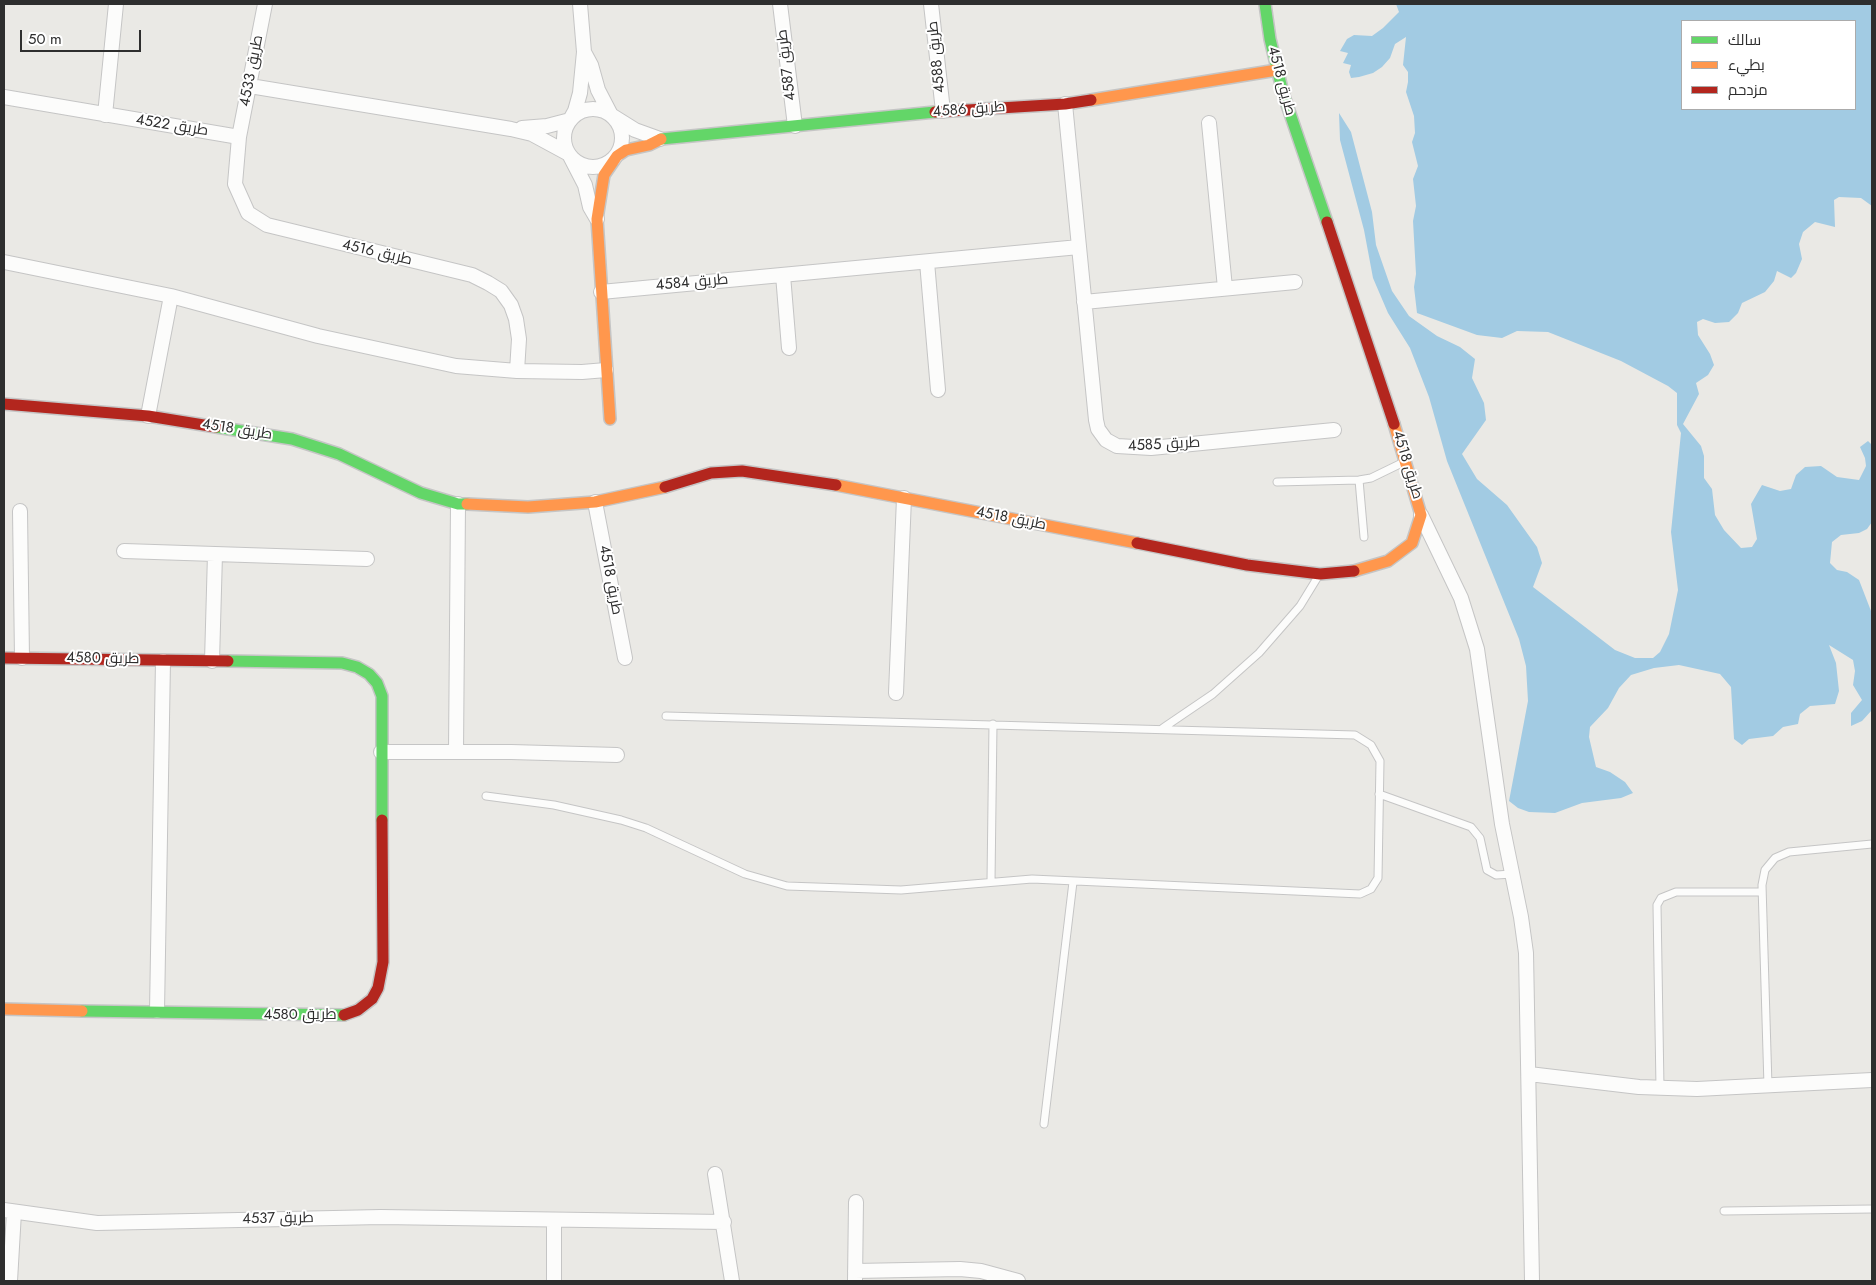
<!DOCTYPE html>
<html>
<head>
<meta charset="utf-8">
<style>
  body { margin:0 }
  #map { position:relative; width:1876px; height:1285px; overflow:hidden; background:#eae9e5; font-family:Jost,Cairo,sans-serif }
  canvas { display:block }
  .frame { position:absolute; inset:0; border:5px solid #2e2e2e; pointer-events:none }
  .legend { position:absolute; left:1681px; top:20px; width:175px; height:90px; box-sizing:border-box; background:#fff; border:1px solid #ababab; margin:0; padding:6px 9px; list-style:none; font-size:15px; color:#2e2e2e }
  .legend li { display:flex; align-items:center; gap:10px; height:25px }
  .legend b { width:25px; border:1px solid #ababab }
  .scale { position:absolute; left:20px; top:30px; width:121px; height:22px; box-sizing:border-box; border:2px solid #2e2e2e; border-top:0; padding-left:6px; font-size:15px; line-height:18px; white-space:nowrap; color:#2e2e2e; -webkit-text-stroke:4px #fff; paint-order:stroke }
</style>
</head>
<body>
<div id="map">
<canvas width="1876" height="1285"></canvas>
<div class="frame"></div>
<ul class="legend">
<li><b style="height:6px;background:#63d668"></b>سالك</li>
<li><b style="height:6px;background:#ff974d"></b>بطيء</li>
<li><b style="height:6px;background:#b3261e"></b>مزدحم</li>
</ul>
<div class="scale">50 m</div>
</div>
<script>
const ctx = document.querySelector('canvas').getContext('2d');
ctx.lineJoin = 'round';
function paint(path, color) { ctx.fillStyle = color; ctx.fill(path, 'evenodd'); }
const poly = rows => new Path2D(rows.map(r => 'M' + r).join(''));
function trace(path, color, width, dash) { ctx.strokeStyle = color; ctx.lineWidth = width; ctx.lineCap = dash ? 'butt' : 'round'; ctx.setLineDash(dash || []); ctx.stroke(path); }
function drawText(font, color, halo, rows, align = 'center') {
  ctx.font = font + ' Jost,Cairo,sans-serif'; ctx.lineWidth = 4; ctx.setLineDash([]); ctx.textBaseline = 'middle'; ctx.strokeStyle = halo; ctx.fillStyle = color; for (const [text, x, y, turn = 0] of rows) {
    ctx.save(); ctx.translate(x, y); ctx.rotate((+turn || 0) * Math.PI / 180); ctx.textAlign = isNaN(turn) ? turn : align; if (halo) ctx.strokeText(text, 0, 0); ctx.fillText(text, 0, 0); ctx.restore();
  }
}
const water = poly([
  [1396,4,1872,4,1872,206,1861,198,1839,197,1834,200,1835,227,1815,222,1803,232,1799,244,1802,259,1796,273,1791,278,1777,271,1774,281,1765,292,1742,303,1738,313,1729,322,1715,323,1703,319,1697,322,1698,335,1710,354,1714,365,1708,375,1696,383,1699,394,1683,424,1701,446,1704,456,1704,478,1712,489,1715,515,1724,530,1741,548,1752,547,1757,539,1751,504,1762,485,1780,491,1791,489,1796,475,1805,467,1821,466,1837,477,1859,480,1866,466,1865,458,1860,447,1868,441,1872,445,1872,522,1867,529,1859,533,1841,535,1832,542,1830,563,1837,570,1847,572,1859,580,1871,611,1872,710,1862,721,1851,726,1851,713,1862,700,1853,685,1855,671,1853,660,1829,645,1836,663,1839,691,1835,704,1810,706,1800,714,1798,724,1783,727,1773,736,1749,739,1742,745,1734,739,1731,687,1720,674,1679,665,1654,668,1631,675,1619,688,1608,708,1590,727,1589,737,1596,767,1610,772,1625,782,1633,793,1621,798,1582,803,1555,813,1529,812,1518,808,1509,801,1528,701,1526,666,1519,639,1447,461,1429,397,1410,348,1388,313,1373,278,1364,230,1340,140,1339,113,1351,132,1372,212,1376,245,1392,291,1409,316,1437,336,1460,347,1475,359,1472,378,1484,403,1486,420,1462,454,1477,479,1507,505,1537,547,1542,563,1533,587,1615,650,1635,658,1653,658,1660,652,1669,634,1678,590,1671,532,1681,433,1677,425,1677,393,1668,386,1621,361,1548,332,1517,331,1502,338,1477,335,1417,313,1414,287,1416,274,1413,221,1416,206,1413,179,1418,166,1412,142,1415,133,1414,116,1406,92,1408,82,1408,72,1403,65,1406,37,1395,44,1390,58,1382,67,1373,73,1359,77,1351,78,1349,72,1351,65,1343,63,1348,53,1340,51,1347,39,1354,35,1372,36,1383,28,1399,12],
  [1682,21,1855,21,1855,109,1682,109]
]);
const lane = poly([
  [1359,480,1364,537],
  [1277,482,1359,480,1371,478,1406,461],
  [1163,728,1213,694,1259,653,1300,606,1319,575],
  [1379,794,1471,827,1480,838,1487,870,1496,875,1513,874],
  [486,796,554,805,621,820,646,828,745,874,787,886,901,890,1032,879,1360,894,1371,889,1378,878,1380,761,1371,745,1355,735,666,716],
  [991,881,993,724],
  [1768,1086,1762,885,1765,870,1775,858,1789,852,1872,844],
  [1660,1088,1657,905,1661,898,1676,892,1762,892],
  [1044,1124,1073,882],
  [1724,1211,1872,1209]
]);
const street = poly([
  [265,4,239,137,235,184,248,213,267,225,472,275,488,283,501,291,511,305,516,319,519,339,517,371],
  [780,4,795,126],
  [931,4,943,111],
  [584,52,591,65,598,90,611,115,635,130,660,139],
  [250,86,511,129,532,134,569,154,585,185,590,207,597,219],
  [4,97,239,137],
  [1065,104,1096,420,1098,429,1106,440,1117,446,1151,448,1334,430],
  '564 138a29 29 0 1 1 58 0a29 29 0 1 1-58 0Z',
  [105,115,116,4],
  [1209,123,1225,288],
  [522,128,547,126,570,120,575,111,580,93,584,52,580,4],
  [4,262,171,296,318,336,456,366,517,371,582,372,606,370],
  [927,262,938,390],
  [783,275,789,348],
  [601,292,1079,247],
  [1084,302,1295,282],
  [148,416,171,296],
  [595,502,625,658],
  [20,511,22,658],
  [1421,515,1461,598,1477,649,1502,824,1521,917,1526,953,1532,1281],
  [124,551,367,559],
  [212,661,215,554],
  [896,693,904,498],
  [381,752,511,752,617,755],
  [456,752,458,504],
  [157,1011,163,661],
  [1529,1074,1639,1087,1697,1089,1872,1080],
  [715,1174,732,1281],
  [4,1210,97,1223,381,1217,724,1222],
  [554,1220,554,1281],
  [855,1271,960,1269,981,1271,1018,1281],
  [10,1281,14,1212],
  [855,1281,856,1202]
]);
const fast = poly([
  [1265,4,1270,39,1283,93,1327,222],
  [661,139,935,112],
  [216,427,292,439,339,454,421,493,458,504,467,504],
  [228,661,342,663,357,667,369,674,377,683,382,696,382,820],
  [82,1011,344,1015]
]);
const slow = poly([
  [1091,100,1277,70],
  [610,419,597,219,604,175,617,156,626,150,649,145,661,139],
  [836,485,1137,543],
  [467,504,528,507,595,502,665,487],
  [1354,571,1388,561,1412,543,1421,515,1394,424],
  [4,1009,82,1011]
]);
const jam = poly([
  [935,112,1065,104,1091,100],
  [1327,222,1394,424],
  [4,404,148,416,216,427],
  [665,487,711,473,742,471,836,485],
  [1137,543,1247,565,1320,574,1354,571],
  [4,658,228,661],
  [344,1015,358,1010,372,999,378,988,383,962,382,820]
]);
const streetNames = [
  ["طريق 4588",937,57,-96],
  ["طريق 4587",787,65,-97],
  ["طريق 4533",252,71,-79],
  ["طريق 4518",1281,81,75],
  ["طريق 4586",969,110,-4],
  ["طريق 4522",172,126,9],
  ["طريق 4516",377,253,13],
  ["طريق 4584",692,283,-5],
  ["طريق 4518",237,430,9],
  ["طريق 4585",1164,445,-3],
  ["طريق 4518",1407,465,73],
  ["طريق 4518",1011,519,11],
  ["طريق 4518",610,580,79],
  ["طريق 4580",103,659,1],
  ["طريق 4580",300,1015],
  ["طريق 4537",278,1219,-1]
];
paint(water, '#a2cbe3');
trace(lane, '#c5c5c5', 9);
trace(street, '#c5c5c5', 16);
trace(fast, '#c5c5c5', 14);
trace(slow, '#c5c5c5', 14);
trace(jam, '#c5c5c5', 14);
trace(lane, '#fcfcfb', 7);
trace(street, '#fcfcfb', 14);
trace(fast, '#63d668', 11);
trace(slow, '#ff974d', 11);
trace(jam, '#b3261e', 11);
drawText('15px', '#2e2e2e', '#fff', streetNames);
</script>
</body>
</html>
